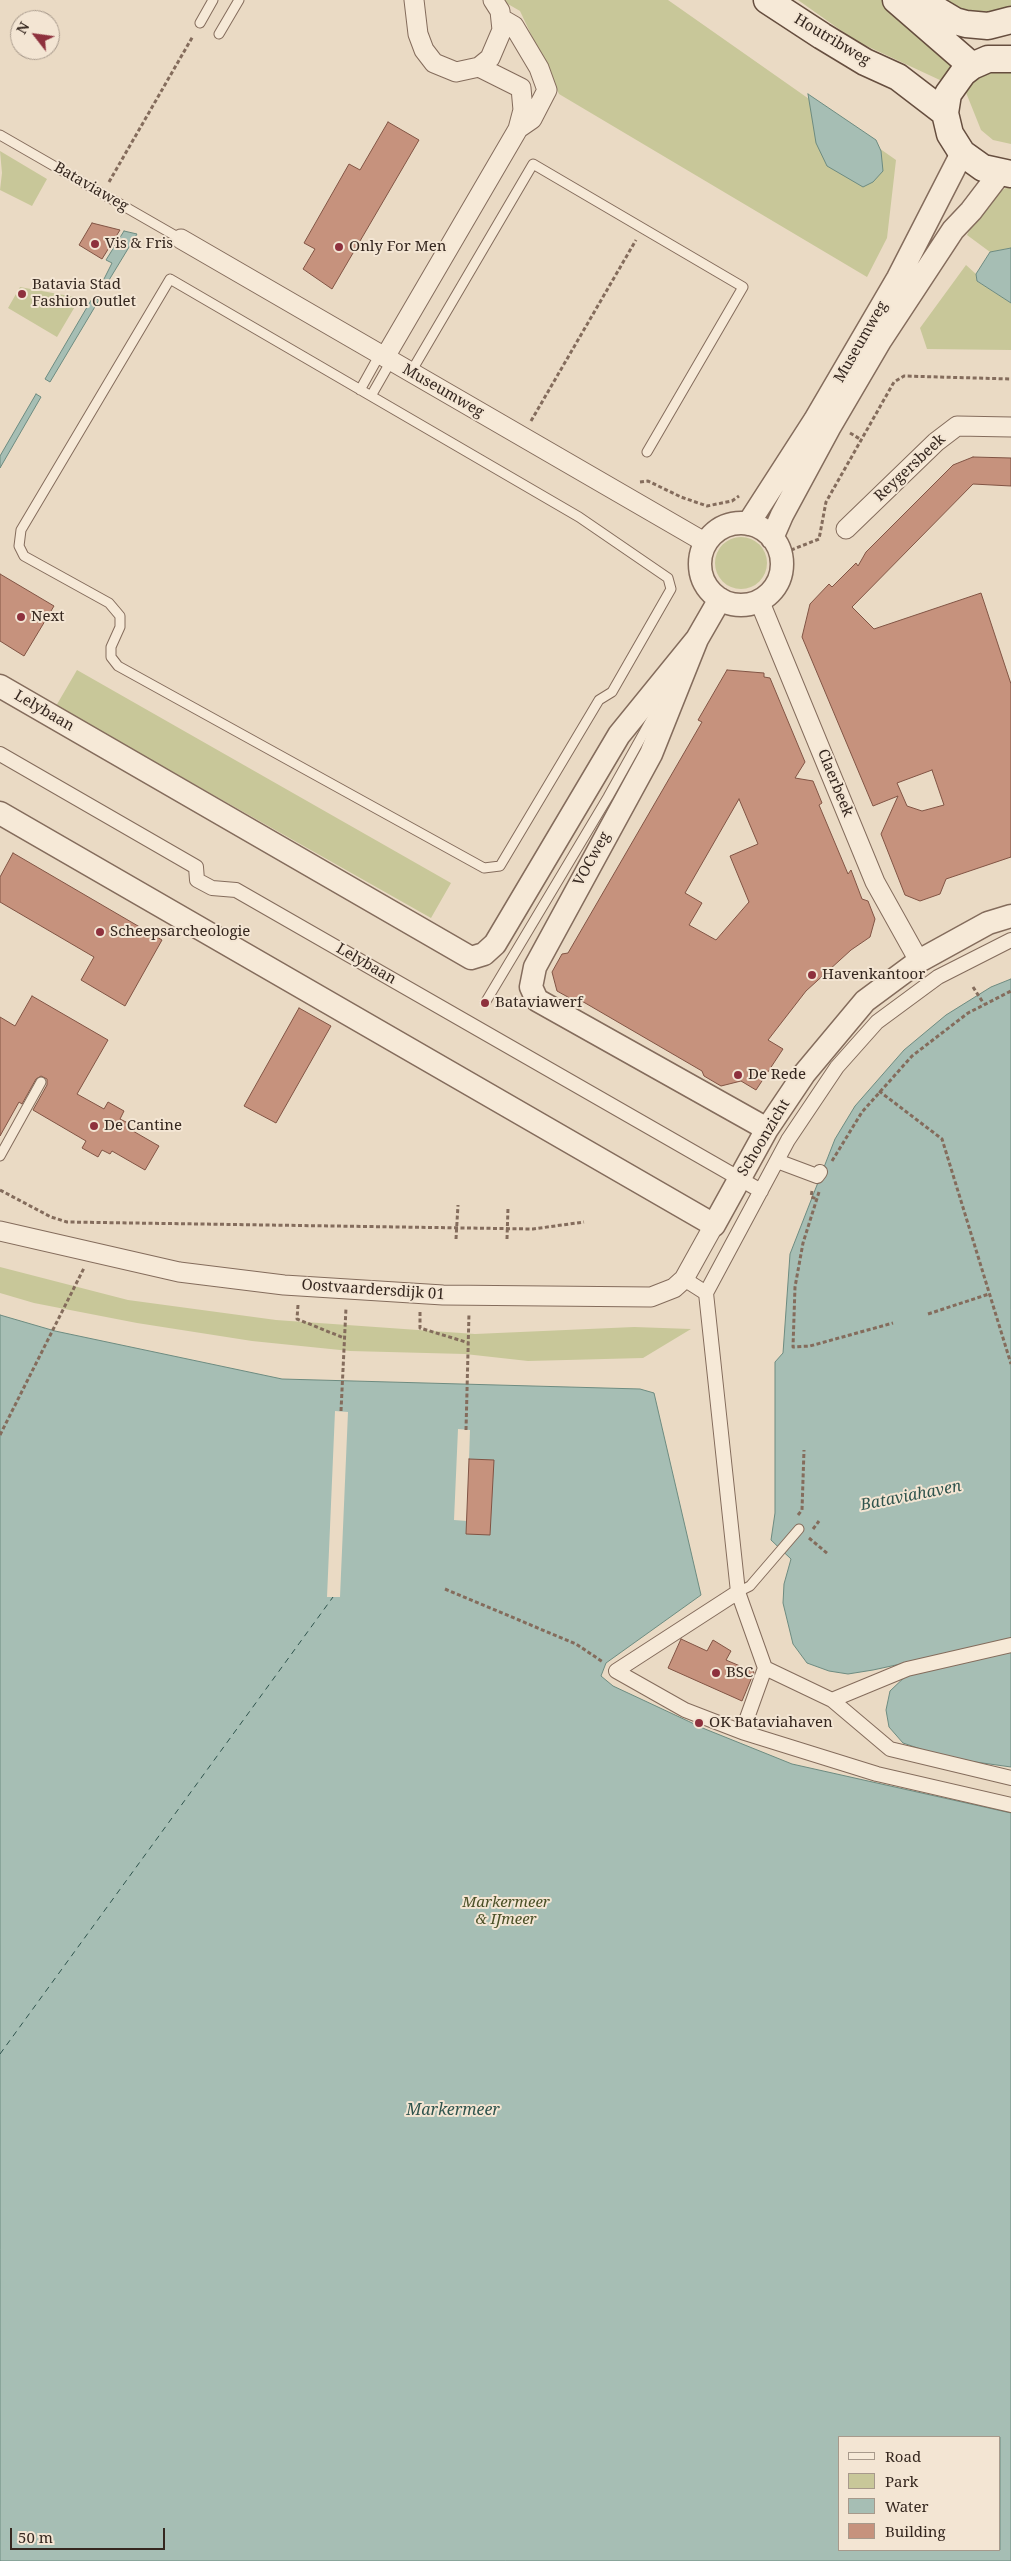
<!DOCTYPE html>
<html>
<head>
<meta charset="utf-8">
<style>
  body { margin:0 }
  #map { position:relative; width:1011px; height:2561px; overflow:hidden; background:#eadac4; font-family:"Noto Serif",serif }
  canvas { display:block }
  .legend { position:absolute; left:838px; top:2436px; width:162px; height:115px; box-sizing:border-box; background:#f3e5d3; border:1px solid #a7998b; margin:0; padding:6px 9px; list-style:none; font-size:15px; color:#35271f }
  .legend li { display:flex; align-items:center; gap:10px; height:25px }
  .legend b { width:25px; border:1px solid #a7998b }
  .north { position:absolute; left:10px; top:10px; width:50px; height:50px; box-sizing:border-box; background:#f3e5d3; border:1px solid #a7998b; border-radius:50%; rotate:300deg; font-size:14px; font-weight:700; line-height:20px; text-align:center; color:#35271f }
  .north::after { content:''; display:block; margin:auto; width:18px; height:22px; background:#8e313d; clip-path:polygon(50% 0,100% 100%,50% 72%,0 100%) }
  .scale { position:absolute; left:10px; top:2528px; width:155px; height:22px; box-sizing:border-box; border:2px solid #35271f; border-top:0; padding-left:6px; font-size:15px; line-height:18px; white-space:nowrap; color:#35271f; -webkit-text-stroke:4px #f3e5d3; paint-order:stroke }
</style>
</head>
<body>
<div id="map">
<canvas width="1011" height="2561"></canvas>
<ul class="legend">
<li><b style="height:6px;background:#f6e9d7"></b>Road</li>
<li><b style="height:14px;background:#c8c799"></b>Park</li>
<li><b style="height:14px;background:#a6beb4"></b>Water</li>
<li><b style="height:14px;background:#c6927d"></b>Building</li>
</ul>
<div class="north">N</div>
<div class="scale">50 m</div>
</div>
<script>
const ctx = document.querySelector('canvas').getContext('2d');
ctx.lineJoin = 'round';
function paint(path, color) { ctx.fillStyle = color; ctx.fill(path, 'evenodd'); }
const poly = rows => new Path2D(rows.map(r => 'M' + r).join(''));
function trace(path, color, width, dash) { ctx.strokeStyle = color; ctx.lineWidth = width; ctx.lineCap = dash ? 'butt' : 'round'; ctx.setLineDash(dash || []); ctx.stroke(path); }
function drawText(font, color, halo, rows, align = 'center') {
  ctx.font = font + ' "Noto Serif",serif'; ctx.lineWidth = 4; ctx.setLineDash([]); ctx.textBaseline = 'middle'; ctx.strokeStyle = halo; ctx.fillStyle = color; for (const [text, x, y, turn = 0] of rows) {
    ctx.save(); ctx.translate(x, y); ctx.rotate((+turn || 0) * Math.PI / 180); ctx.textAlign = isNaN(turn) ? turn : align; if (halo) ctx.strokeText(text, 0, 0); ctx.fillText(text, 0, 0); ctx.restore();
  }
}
const green = poly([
  [501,0,668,0,896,160,887,238,867,277,559,94,520,11],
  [798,0,884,0,954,63,942,81,856,41],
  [939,0,1011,0,1011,10,980,18],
  [991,71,1011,72,1011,144,993,140,981,130,965,90,977,77],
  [0,151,47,179,32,206,0,190,2,173],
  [1011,185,1011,248,990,252,967,235,975,217,997,193],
  [966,265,976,274,977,281,1011,303,1011,350,927,349,920,328],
  [20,287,80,298,57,337,8,308],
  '715 563a26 26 0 1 1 52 0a26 26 0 1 1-52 0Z',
  [77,670,451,883,431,918,56,706],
  [0,1267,128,1300,276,1320,475,1334,634,1327,691,1329,643,1358,528,1361,465,1354,350,1351,252,1341,137,1323,34,1303,0,1293]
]);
const water = poly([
  [808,94,876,140,881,151,883,171,873,182,863,187,827,166,816,143,808,94],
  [124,231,137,234,106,285,102,283,112,263,106,260,124,231],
  [1011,248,1011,303,977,281,976,274,990,252,1011,248],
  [93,297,99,300,50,382,45,379,93,297],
  [36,394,41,397,0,468,0,456,36,394],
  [1011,979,1011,1640,873,1670,848,1674,829,1671,807,1663,793,1644,783,1603,784,1584,791,1559,771,1540,775,1513,775,1362,783,1353,790,1254,835,1139,855,1106,904,1050,946,1015,991,987,1011,979],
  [0,1315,55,1331,282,1379,640,1389,654,1393,701,1595,606,1663,601,1676,613,1686,705,1729,792,1764,1011,1813,1011,2561,0,2561,0,1315],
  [840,2437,1000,2437,1000,2550,840,2550,840,2437],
  [1011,1647,1011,1767,947,1758,903,1743,889,1727,886,1710,890,1691,909,1673,1011,1647]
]);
const pier = poly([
  [335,1411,348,1412,340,1597,327,1597],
  [458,1429,470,1430,467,1521,454,1520]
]);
const ferry = poly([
  [0,2054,333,1597]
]);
const building = poly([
  [388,122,419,140,332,289,303,269,315,249,304,243,349,164,360,170,388,122],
  [92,223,120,230,102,259,79,245,92,223],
  [973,457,1011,458,1011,486,973,484,852,607,874,629,981,593,1011,684,1011,857,946,879,940,894,920,901,905,895,881,834,898,796,873,806,802,637,810,604,829,584,832,587,856,563,858,566,866,552,953,465,973,457],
  [932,770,944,805,922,811,907,806,897,783,932,770],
  [0,574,54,606,24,656,0,641,0,574],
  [727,670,764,673,764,677,770,678,805,762,795,778,813,781,822,803,819,805,848,874,851,870,862,899,868,901,875,919,870,937,851,950,806,991,768,1040,783,1049,756,1090,741,1081,721,1086,704,1076,702,1071,580,1000,575,1001,557,991,552,972,562,954,568,953,702,722,698,720,727,670],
  [739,799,758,844,730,856,749,902,716,940,689,925,702,903,685,893,739,799],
  [13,853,162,940,125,1006,81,980,94,957,0,902,0,877,13,853],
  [32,996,108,1040,77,1094,104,1109,108,1102,124,1111,120,1119,128,1123,126,1127,159,1146,145,1170,112,1151,110,1154,102,1150,98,1157,82,1148,86,1141,33,1110,47,1085,47,1079,41,1076,36,1079,22,1104,19,1102,0,1136,0,1017,15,1026,32,996],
  [299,1008,331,1026,276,1123,244,1106,299,1008],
  [469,1459,494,1460,490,1535,466,1534,469,1459],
  [681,1639,707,1651,713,1640,731,1651,726,1660,754,1672,742,1701,668,1668,681,1639]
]);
const path = poly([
  [109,182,193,36],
  [531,421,636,240],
  [850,433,860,439],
  [640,482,648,481,681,497,707,506,732,501,739,496],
  [791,550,819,539,826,502,894,382,904,376,1011,379],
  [973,987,984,1004],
  [879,1091,942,1139,1011,1364],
  [832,1161,862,1112,912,1056,968,1013,1011,991],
  [0,1190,51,1217,67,1222,533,1229,584,1222],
  [812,1191,811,1197,817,1199],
  [819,1192,803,1243,795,1287,793,1347,810,1346,893,1323],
  [456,1239,458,1205],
  [507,1239,508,1208],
  [298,1305,297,1319,344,1338],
  [420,1312,420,1328,469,1343],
  [928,1314,989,1294],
  [341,1411,346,1308],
  [466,1430,469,1313],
  [0,1435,84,1268],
  [798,1515,802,1510,804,1450],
  [813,1529,819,1521],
  [809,1538,828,1554],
  [445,1589,576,1644,603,1662]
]);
const service = poly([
  [200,23,213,0],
  [219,34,239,0],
  [0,135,181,239],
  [170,279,579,517,668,578,671,589,612,692,599,700,500,866,484,868,118,666,111,657,111,647,120,627,120,616,109,603,24,556,19,546,21,530,170,279],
  [411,372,533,164,743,287,647,452],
  [360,390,380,354],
  [371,396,391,361],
  [485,1003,608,797,661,702],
  [0,1156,41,1082],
  [738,1592,750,1586,799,1529]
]);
const pedestrian = poly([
  [0,754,196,867,197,880,212,888,236,890,761,1191],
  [777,1161,817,1176,820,1172],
  [684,1279,706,1293,738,1592,765,1668,742,1732,877,1774,1011,1805],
  [706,1293,788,1140,837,1067,877,1022,938,977,1011,940],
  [738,1592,616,1671,685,1710,742,1732],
  [765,1668,832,1700,890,1749,1011,1778],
  [832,1700,907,1669,1011,1645]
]);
const minor = poly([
  [414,0,418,34,424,50,434,63,456,72,479,67,490,58,502,30,500,11,493,0],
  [502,19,514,26,539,68,547,90,532,119,519,128],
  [181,239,706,543],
  [385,357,518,129,523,110,521,88,479,67],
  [846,529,936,442,957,426,1011,427],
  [759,600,875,882,919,961],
  [0,1231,179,1272,284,1285,443,1295,651,1297,674,1288,684,1279,714,1225]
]);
const tertiary = poly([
  '700 564a41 41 0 1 1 82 0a41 41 0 1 1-82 0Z',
  [748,524,815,420,898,278,962,153],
  [772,538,782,515,829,428,880,341,953,230,971,211,1000,173],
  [720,599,697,639,651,754,535,967,531,987,537,1000,767,1129],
  [0,686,471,958,484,954,495,944,619,735,697,639],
  [0,813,714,1225,767,1129,804,1074,865,1001,919,961,988,923,1011,916]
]);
const secondary = poly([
  [767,0,822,36,865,62,898,77,945,113],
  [896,0,972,66],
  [920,0,955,21,966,24,988,26,1011,20],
  [1011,59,988,59,972,66,963,73,948,94,945,113,950,134,962,153,983,168,1011,174]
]);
const markers = [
  [95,244,5,"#8e313d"],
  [339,247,5,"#8e313d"],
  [22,294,5,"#8e313d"],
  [21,617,5,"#8e313d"],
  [100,932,5,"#8e313d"],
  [812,975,5,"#8e313d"],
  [485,1003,5,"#8e313d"],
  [738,1075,5,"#8e313d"],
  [94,1126,5,"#8e313d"],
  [716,1673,5,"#8e313d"],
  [699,1723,5,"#8e313d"]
];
const streetNames = [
  ["Houtribweg",832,40,31],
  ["Bataviaweg",91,187,30],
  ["Museumweg",861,342,-60],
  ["Museumweg",443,391,30],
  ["Reygersbeek",910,468,-43],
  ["Lelybaan",44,711,30],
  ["Claerbeek",835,783,68],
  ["VOCweg",592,859,-61],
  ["Lelybaan",366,964,30],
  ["Schoonzicht",764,1138,-59],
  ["Oostvaardersdijk 01",373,1290,4]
];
const poiNames = [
  ["Vis & Fris",105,244],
  ["Only For Men",349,247],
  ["Batavia Stad",32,285],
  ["Fashion Outlet",32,302],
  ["Next",31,617],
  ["Scheepsarcheologie",110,932],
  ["Havenkantoor",822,975],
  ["Bataviawerf",495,1003],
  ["De Rede",748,1075],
  ["De Cantine",104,1126],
  ["BSC",726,1673],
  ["OK Bataviahaven",709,1723]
];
const parkNames = [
  ["Markermeer",506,1903],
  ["& IJmeer",506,1920]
];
const waterNames = [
  ["Bataviahaven",911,1496,-11],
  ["Markermeer",453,2110]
];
paint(green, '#c8c799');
paint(water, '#a6beb4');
trace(water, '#6d8b80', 1);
paint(pier, '#eadac4');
trace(ferry, '#2f544d', 1, [6, 5]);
paint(building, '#c6927d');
trace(building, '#815444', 1);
trace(service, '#846c5c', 11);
trace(pedestrian, '#846c5c', 16);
trace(minor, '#846c5c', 21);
trace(tertiary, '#846c5c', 25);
trace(secondary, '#664e3f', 29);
trace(path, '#846c5c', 3, [4, 2.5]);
trace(service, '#f6e9d7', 9);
trace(pedestrian, '#f6e9d7', 14);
trace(minor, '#f6e9d7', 19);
trace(tertiary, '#f6e9d7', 22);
trace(secondary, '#f6e9d7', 26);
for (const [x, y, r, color] of markers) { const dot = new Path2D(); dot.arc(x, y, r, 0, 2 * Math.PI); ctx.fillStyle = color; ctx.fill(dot); trace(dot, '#f3e5d3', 2); }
drawText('15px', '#35271f', '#f3e5d3', streetNames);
drawText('15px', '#35271f', '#f3e5d3', poiNames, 'left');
drawText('italic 15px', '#4b5027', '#f3e5d3', parkNames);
drawText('italic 16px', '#2f544d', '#f3e5d3', waterNames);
</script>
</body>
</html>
